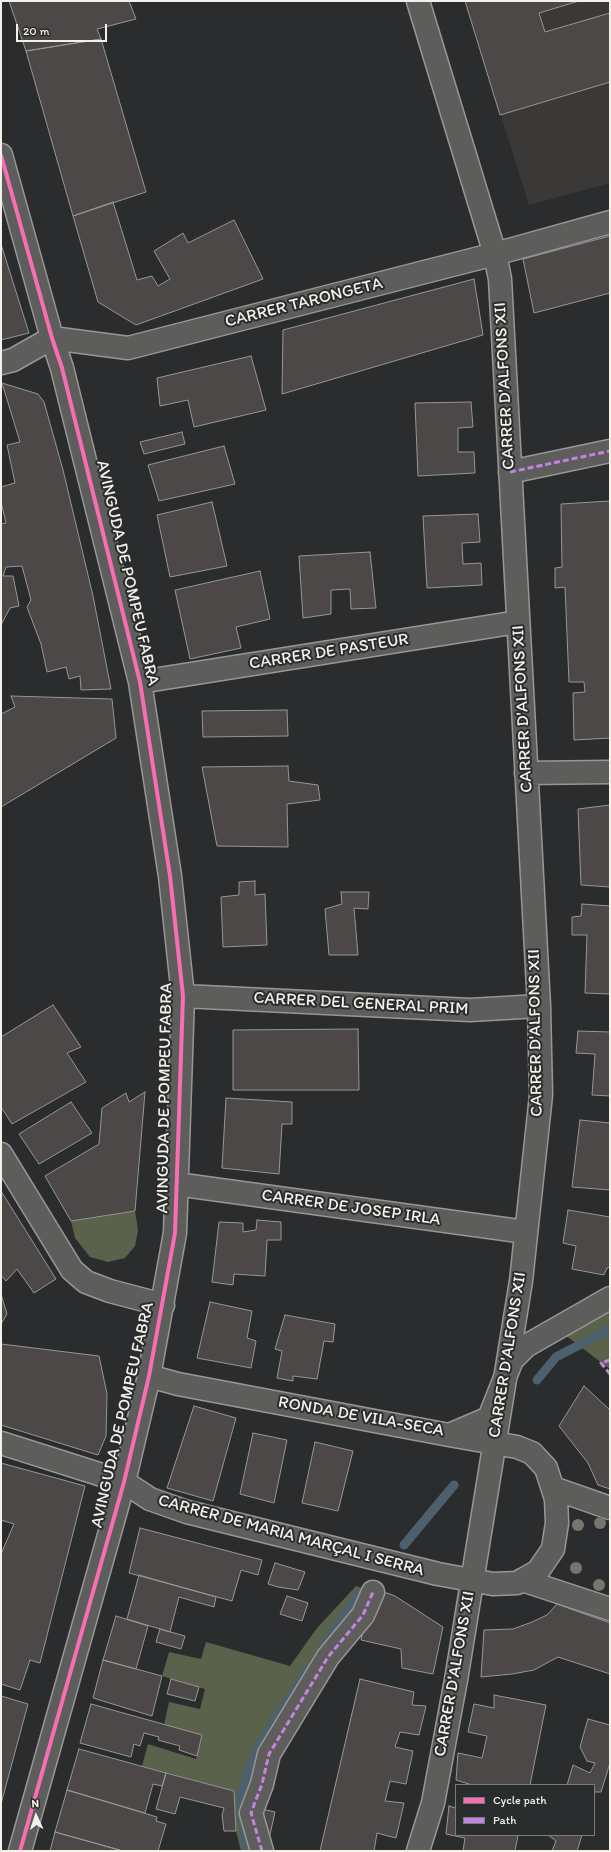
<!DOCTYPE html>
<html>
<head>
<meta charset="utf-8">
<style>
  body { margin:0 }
  #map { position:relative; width:611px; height:1852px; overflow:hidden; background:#2b2c2d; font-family:Itim,sans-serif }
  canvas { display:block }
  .frame { position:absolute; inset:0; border:2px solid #f4f1e8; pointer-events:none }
  .legend { position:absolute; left:455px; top:1784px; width:140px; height:52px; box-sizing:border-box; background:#2a2d2e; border:1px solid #7b7b78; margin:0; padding:5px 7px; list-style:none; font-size:12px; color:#f4f1e8 }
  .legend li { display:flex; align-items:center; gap:8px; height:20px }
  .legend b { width:20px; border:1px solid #7b7b78 }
  .north { position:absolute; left:16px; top:1796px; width:40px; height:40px; -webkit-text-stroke:3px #2a2d2e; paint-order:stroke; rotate:357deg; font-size:11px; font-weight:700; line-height:16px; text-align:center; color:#f4f1e8 }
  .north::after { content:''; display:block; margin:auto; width:14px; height:18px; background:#f4f1e8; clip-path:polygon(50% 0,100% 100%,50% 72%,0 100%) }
  .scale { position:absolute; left:16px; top:24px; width:91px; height:18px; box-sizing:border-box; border:2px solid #f4f1e8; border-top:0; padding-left:5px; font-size:12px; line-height:14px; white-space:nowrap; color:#f4f1e8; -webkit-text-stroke:3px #2a2d2e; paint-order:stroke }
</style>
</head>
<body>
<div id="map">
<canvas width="611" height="1852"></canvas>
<div class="frame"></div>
<ul class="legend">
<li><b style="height:5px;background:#f96db3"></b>Cycle path</li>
<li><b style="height:5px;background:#c483df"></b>Path</li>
</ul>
<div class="north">N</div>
<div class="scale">20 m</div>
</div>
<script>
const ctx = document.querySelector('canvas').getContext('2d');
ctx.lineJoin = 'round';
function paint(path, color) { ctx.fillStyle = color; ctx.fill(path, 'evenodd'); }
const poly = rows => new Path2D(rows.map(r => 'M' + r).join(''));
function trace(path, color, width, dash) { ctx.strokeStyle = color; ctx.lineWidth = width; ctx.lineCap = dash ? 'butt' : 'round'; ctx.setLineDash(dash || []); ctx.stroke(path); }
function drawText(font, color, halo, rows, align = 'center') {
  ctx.font = font + ' Itim,sans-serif'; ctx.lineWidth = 4; ctx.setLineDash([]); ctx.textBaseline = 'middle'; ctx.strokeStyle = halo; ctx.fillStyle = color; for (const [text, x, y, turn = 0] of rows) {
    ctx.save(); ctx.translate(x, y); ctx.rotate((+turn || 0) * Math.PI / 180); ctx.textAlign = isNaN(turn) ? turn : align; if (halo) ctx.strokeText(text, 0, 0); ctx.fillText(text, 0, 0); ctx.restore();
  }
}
const built = poly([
  [465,1,610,1,610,183,529,205]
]);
const green = poly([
  [135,1211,138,1230,135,1246,125,1258,108,1262,90,1257,75,1238,71,1221],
  [610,1310,610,1369,565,1335],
  [356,1586,372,1591,264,1767,261,1851,241,1851,236,1831,234,1791,142,1766,148,1744,196,1759,202,1735,164,1725,169,1702,200,1709,205,1689,162,1676,169,1652,201,1659,206,1642,290,1666,317,1628]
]);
const stream = poly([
  [537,1380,556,1357,610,1329],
  [404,1545,454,1485],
  [322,1649,360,1592],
  [247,1851,241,1811,242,1792,255,1752,309,1668]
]);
const building = poly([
  [9,1,129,1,136,19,97,29,101,39,26,51,9,1],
  [465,1,579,1,539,13,545,32,610,13,610,82,500,115,465,1],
  [101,39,146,192,73,216,26,51,101,39],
  [113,202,137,280,152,276,158,286,170,279,154,251,183,233,188,243,234,220,263,279,136,325,98,302,73,216,113,202],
  [610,236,610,293,534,313,523,259,610,236],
  [1,244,29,333,1,340,1,244],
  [474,279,483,335,282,394,283,330,474,279],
  [251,356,266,410,194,427,188,400,160,406,157,378,251,356],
  [2,383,38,394,44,402,63,470,93,596,111,689,81,690,80,676,69,679,66,667,47,672,41,644,27,607,31,600,22,566,6,567,3,576,13,576,19,606,10,608,1,625,1,524,6,523,1,502,1,487,15,483,7,445,20,442,2,383],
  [471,402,473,427,458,428,458,452,474,452,475,473,418,476,415,403,471,402],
  [182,432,185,444,144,454,140,442,182,432],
  [224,446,235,484,159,501,148,465,224,446],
  [610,501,610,738,574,740,573,693,585,692,584,682,569,682,565,587,555,588,555,568,562,567,561,504,610,501],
  [212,502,227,566,170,577,157,515,212,502],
  [478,514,480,542,462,543,463,564,481,563,482,585,427,588,423,516,478,514],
  [370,552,376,608,351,609,350,589,331,590,331,614,303,618,299,556,370,552],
  [260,571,270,619,236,627,241,648,190,659,175,590,260,571],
  [11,696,112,699,116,738,1,807,1,714,15,707,11,696],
  [287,710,288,736,203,737,202,711,287,710],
  [288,766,289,781,318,785,320,800,287,804,288,847,217,846,202,767,288,766],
  [610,805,610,887,581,885,578,809,610,805],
  [255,881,255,895,265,894,267,945,223,947,221,897,239,895,239,882,255,881],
  [341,892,369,892,368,909,354,908,358,955,329,955,325,909,342,904,341,892],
  [582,904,610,906,610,994,585,993,587,935,572,935,572,917,581,916,582,904],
  [53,1005,81,1047,67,1053,86,1082,12,1124,1,1107,1,1037,53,1005],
  [358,1029,359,1090,233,1090,233,1030,358,1029],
  [578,1031,610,1032,610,1096,592,1095,595,1054,576,1053,578,1031],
  [145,1092,135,1211,71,1221,45,1176,99,1144,102,1108,126,1093,129,1102,145,1092],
  [226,1098,292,1102,292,1124,282,1124,279,1174,222,1168,226,1098],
  [71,1102,92,1133,39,1164,19,1134,71,1102],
  [580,1120,610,1123,610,1190,572,1187,580,1120],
  [1,1191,56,1279,34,1293,17,1269,6,1281,1,1275,1,1191],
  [568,1210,610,1217,610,1267,607,1268,604,1275,572,1269,576,1246,563,1243,568,1210],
  [257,1220,281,1222,281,1240,267,1240,265,1276,234,1274,233,1285,212,1282,219,1222,243,1223,243,1232,256,1230,257,1220],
  [1,1294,7,1314,1,1324,1,1294],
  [210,1302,252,1311,247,1338,256,1341,251,1368,197,1358,210,1302],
  [285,1315,335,1324,333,1342,324,1341,317,1379,293,1376,293,1381,277,1378,282,1351,275,1349,285,1315],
  [1,1344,99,1356,107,1394,106,1436,98,1455,1,1425,1,1344],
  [584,1386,610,1410,610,1489,598,1485,588,1463,559,1426,584,1386],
  [194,1406,236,1418,213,1501,167,1488,194,1406],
  [253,1433,287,1440,274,1503,240,1494,253,1433],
  [315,1442,353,1451,338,1511,302,1503,315,1442],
  [1,1463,85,1486,40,1663,30,1660,20,1690,1,1684,1,1554,14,1524,1,1520,1,1463],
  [140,1528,262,1560,258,1575,241,1570,232,1601,129,1573,140,1528],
  [275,1563,305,1572,298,1590,278,1587,268,1584,275,1563],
  [139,1575,216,1597,214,1607,179,1597,170,1632,127,1619,139,1575],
  [380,1593,387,1593,395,1596,443,1627,433,1674,402,1668,401,1649,361,1640,369,1604,380,1593],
  [287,1596,308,1603,302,1621,280,1614,287,1596],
  [557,1604,610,1623,610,1674,558,1657,534,1670,512,1674,481,1677,484,1630,513,1629,532,1622,547,1615,557,1604],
  [116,1616,148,1626,136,1669,103,1660,116,1616],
  [160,1629,185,1636,181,1649,156,1642,160,1629],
  [103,1660,162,1676,152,1716,93,1698,103,1660],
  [171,1679,199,1687,195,1701,167,1694,171,1679],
  [360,1679,414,1692,412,1705,426,1706,419,1735,400,1732,395,1747,413,1751,406,1784,390,1781,385,1801,404,1803,396,1838,377,1833,374,1851,376,1851,320,1851,360,1679],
  [494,1695,546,1705,530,1785,472,1785,456,1780,458,1753,482,1758,487,1736,468,1732,474,1704,494,1708,494,1695],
  [1,1696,28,1704,1,1804,1,1696],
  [91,1704,202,1735,197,1756,179,1750,180,1746,158,1740,159,1737,144,1733,140,1746,134,1744,131,1757,80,1743,91,1704],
  [588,1719,610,1725,610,1763,601,1792,594,1792,594,1785,567,1785,573,1765,590,1773,595,1763,587,1761,580,1747,588,1719],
  [79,1749,166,1773,162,1786,153,1784,145,1813,67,1790,79,1749],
  [166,1773,234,1791,236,1831,224,1831,222,1815,224,1808,180,1797,175,1814,156,1809,166,1773],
  [67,1790,157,1817,156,1821,166,1824,158,1851,123,1851,55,1832,67,1790],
  [449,1806,456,1808,456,1835,518,1835,515,1851,463,1851,465,1838,446,1834,449,1806],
  [253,1807,275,1812,269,1839,253,1807],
  [55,1832,123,1851,50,1851,55,1832],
  [548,1835,582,1835,577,1851,552,1851,556,1841,548,1835]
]);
const minor = poly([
  [418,1,495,254,500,279,539,1006,541,1095,521,1281,456,1680,433,1803,418,1851],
  [1,155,52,338,62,368,140,682,170,876,183,996,175,1233,149,1376,124,1482,20,1851],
  [1,363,13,360,52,338,128,348,495,254,610,222],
  [510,472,610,451],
  [140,682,518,622],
  [526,773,610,772],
  [183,996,470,1010,539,1006],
  [1,1154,72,1270,86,1282,110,1291,163,1305],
  [176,1184,526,1232],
  [149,1376,178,1384,449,1435,489,1418,512,1360,526,1346,610,1298],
  [1,1443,124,1482,150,1499,187,1512,438,1574,493,1584,517,1583,538,1571,553,1549,557,1523,556,1499,546,1468,532,1453,517,1447,449,1435],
  [553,1488,610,1508],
  [522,1580,610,1609],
  [262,1851,251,1813,262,1784,269,1754,328,1657,363,1615,373,1592]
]);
const quiet = poly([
  [510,472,610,451],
  [610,1360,601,1363,610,1374],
  [262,1851,251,1813,262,1784,269,1754,328,1657,363,1615,373,1592]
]);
const cycleway = poly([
  [1,155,52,338,62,368,140,682,170,876,183,996,175,1233,149,1376,124,1482,20,1851]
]);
const trees = [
  [600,1523],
  [578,1525],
  [576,1568],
  [599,1585]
];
const streetNames = [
  ["CARRER TARONGETA",304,303,-14],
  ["CARRER D'ALFONS XII",505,386,-93],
  ["AVINGUDA DE POMPEU FABRA",127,573,77],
  ["CARRER DE PASTEUR",329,652,-9],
  ["CARRER D'ALFONS XII",523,709,-93],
  ["CARRER DEL GENERAL PRIM",361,1004,3],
  ["CARRER D'ALFONS XII",536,1033,-91],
  ["AVINGUDA DE POMPEU FABRA",165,1098,-89],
  ["CARRER DE JOSEP IRLA",351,1208,8],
  ["CARRER D'ALFONS XII",508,1355,-81],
  ["AVINGUDA DE POMPEU FABRA",123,1415,-77],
  ["RONDA DE VILA-SECA",361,1417,10],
  ["CARRER DE MARIA MARÇAL I SERRA",291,1536,15],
  ["CARRER D'ALFONS XII",455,1674,-80]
];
paint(built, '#3b3938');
paint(green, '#5a624b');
trace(stream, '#4d606e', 9);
paint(building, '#4b4847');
trace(building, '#979796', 1);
trace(minor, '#979796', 25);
trace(minor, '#5d5d5c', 22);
trace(quiet, '#c483df', 3, [6, 3]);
trace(cycleway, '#f96db3', 4);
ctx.fillStyle = '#75776e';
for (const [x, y] of trees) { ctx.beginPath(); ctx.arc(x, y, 6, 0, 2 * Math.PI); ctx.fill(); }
drawText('17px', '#f4f1e8', '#2a2d2e', streetNames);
</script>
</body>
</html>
